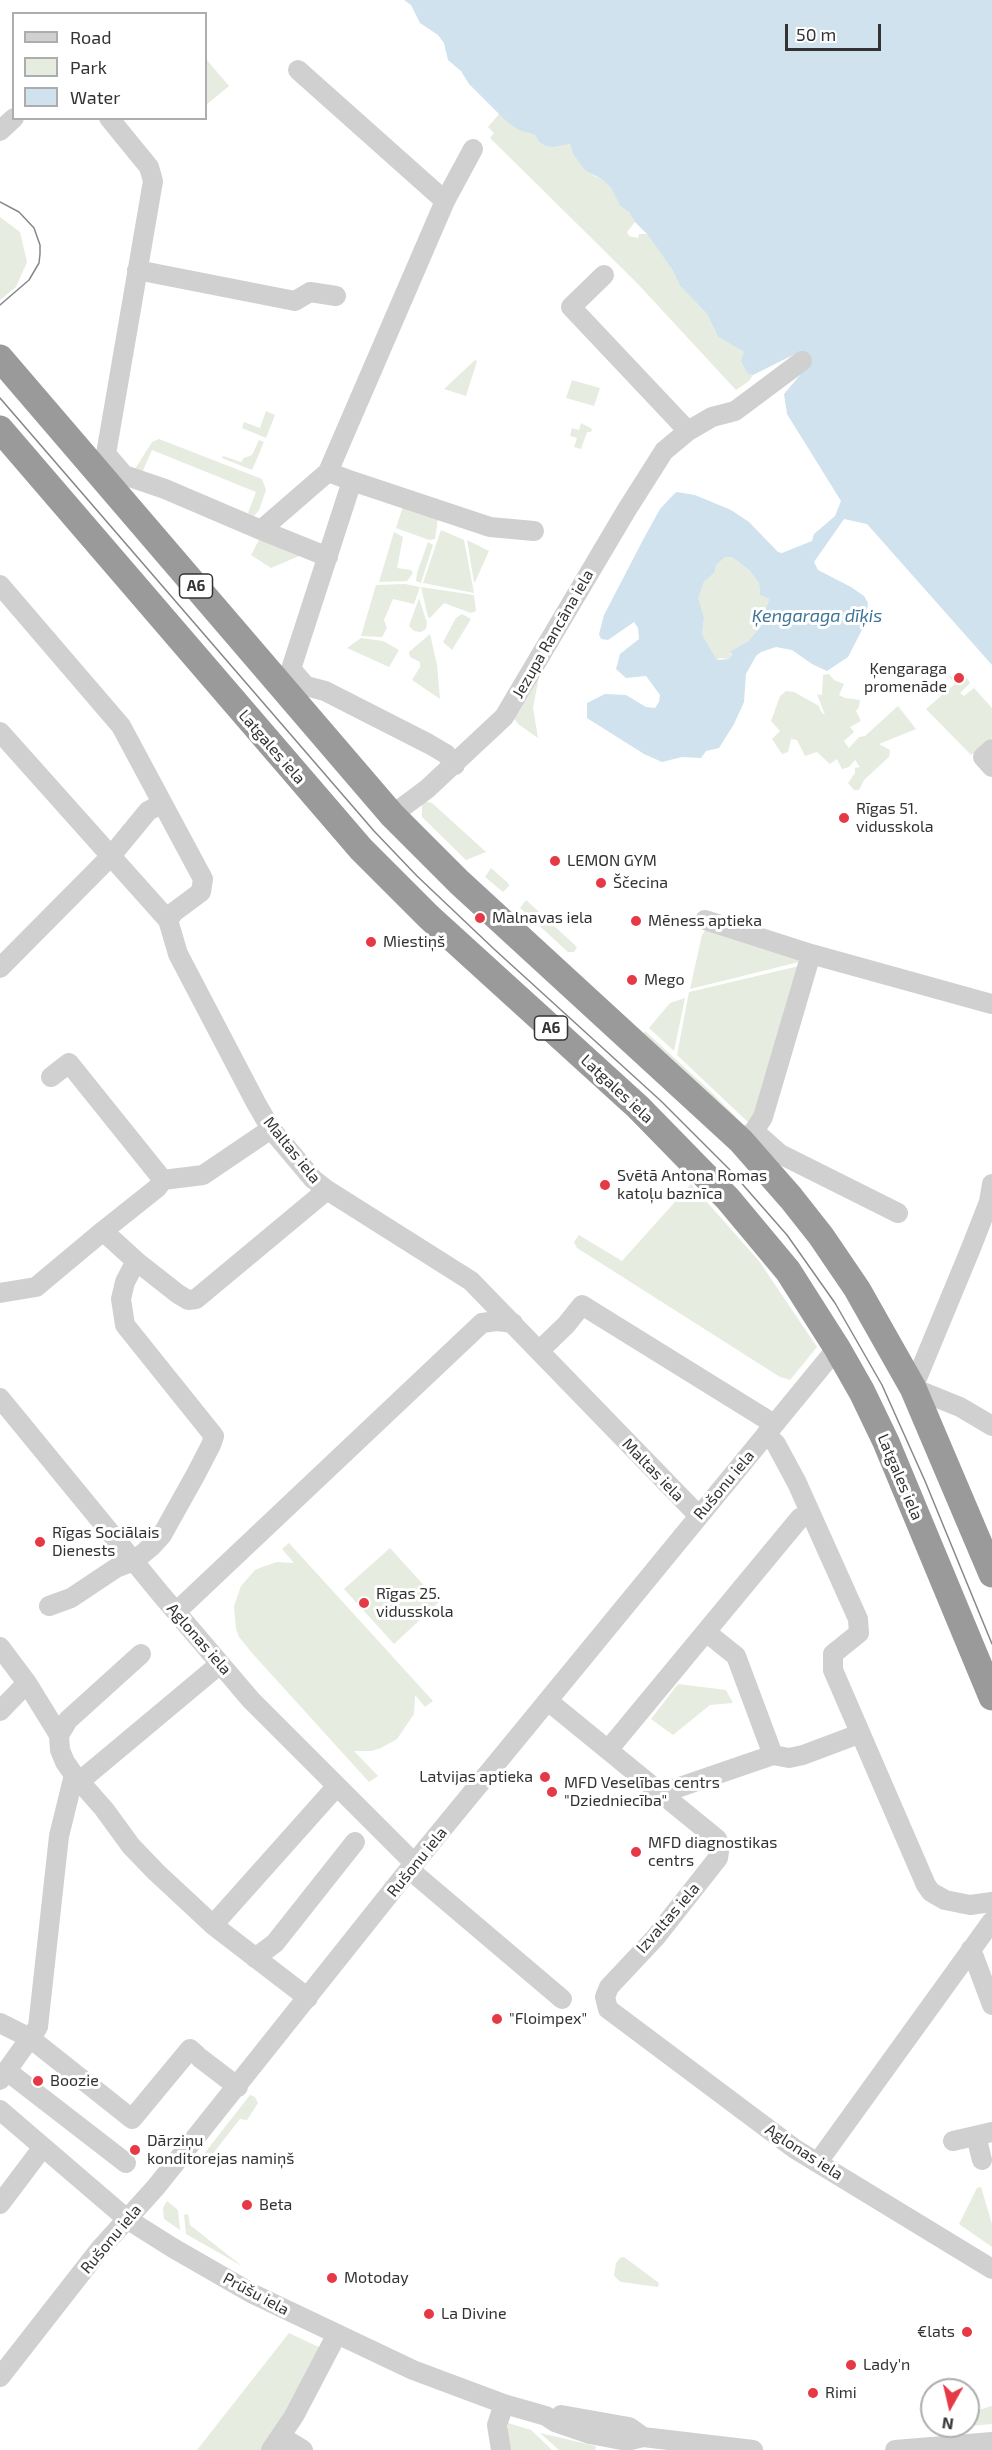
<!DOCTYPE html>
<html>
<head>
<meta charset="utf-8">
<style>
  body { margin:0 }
  #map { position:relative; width:992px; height:2450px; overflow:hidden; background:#fff; font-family:"Exo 2",sans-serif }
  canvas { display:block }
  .legend { position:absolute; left:12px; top:12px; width:195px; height:108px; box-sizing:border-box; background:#fff; border:2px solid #adadad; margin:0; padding:8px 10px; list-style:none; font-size:18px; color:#333 }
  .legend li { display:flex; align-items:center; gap:12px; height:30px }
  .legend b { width:30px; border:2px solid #adadad }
  .north { position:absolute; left:920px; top:2378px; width:60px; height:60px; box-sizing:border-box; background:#fff; border:2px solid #adadad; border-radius:50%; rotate:188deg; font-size:16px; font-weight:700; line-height:24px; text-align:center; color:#333 }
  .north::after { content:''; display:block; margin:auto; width:21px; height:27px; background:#e63946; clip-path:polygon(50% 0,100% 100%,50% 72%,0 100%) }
  .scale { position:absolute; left:785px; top:24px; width:96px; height:27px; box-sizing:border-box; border:3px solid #333; border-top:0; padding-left:8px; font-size:18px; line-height:21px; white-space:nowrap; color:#333; -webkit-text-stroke:4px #fff; paint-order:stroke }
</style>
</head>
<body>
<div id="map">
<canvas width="992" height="2450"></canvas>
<ul class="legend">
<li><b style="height:8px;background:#d0d0d0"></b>Road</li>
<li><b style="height:16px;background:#e6ecdf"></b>Park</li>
<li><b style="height:16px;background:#cfe2ee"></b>Water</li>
</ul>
<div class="north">N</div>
<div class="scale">50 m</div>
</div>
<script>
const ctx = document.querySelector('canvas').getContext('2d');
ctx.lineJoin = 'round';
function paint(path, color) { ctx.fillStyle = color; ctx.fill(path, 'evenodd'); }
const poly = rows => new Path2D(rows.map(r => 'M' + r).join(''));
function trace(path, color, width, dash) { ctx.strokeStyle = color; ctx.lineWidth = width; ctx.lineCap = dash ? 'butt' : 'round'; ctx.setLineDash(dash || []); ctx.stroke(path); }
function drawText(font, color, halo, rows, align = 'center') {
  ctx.font = font + ' "Exo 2",sans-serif'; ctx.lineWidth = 6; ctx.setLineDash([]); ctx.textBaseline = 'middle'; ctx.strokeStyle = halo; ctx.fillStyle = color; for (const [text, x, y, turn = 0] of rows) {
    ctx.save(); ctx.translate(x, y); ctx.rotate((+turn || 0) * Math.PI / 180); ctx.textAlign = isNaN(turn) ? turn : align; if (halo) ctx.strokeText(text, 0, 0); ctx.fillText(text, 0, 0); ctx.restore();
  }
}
const green = poly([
  [206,59,229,86,206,105],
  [500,113,506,121,528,133,535,135,539,142,546,145,555,147,570,144,573,154,594,176,603,180,611,188,620,206,629,212,635,222,627,232,629,236,638,238,639,234,647,234,673,271,680,286,707,314,718,337,744,352,748,374,753,375,749,381,736,390,636,282,490,138,494,133,488,127],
  [0,217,20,232,27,262,16,287,0,300],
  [475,360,477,361,466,396,444,389],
  [572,380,600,388,594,406,566,398],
  [266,411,275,415,266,438,242,428,244,422,260,428],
  [581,423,592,429,591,432,587,432,581,449,574,447,577,438,570,436,572,428,579,430],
  [159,439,262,479,266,490,259,510,254,516,248,513,256,492,152,450,141,475,135,469,152,442],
  [259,440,264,442,252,470,222,458,223,456,241,462,244,458,252,455],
  [403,506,438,518,435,539,429,540,396,528],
  [441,530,464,540,474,593,423,583],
  [394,532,403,537,397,568,411,570,413,573,407,581,379,582],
  [262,534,306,553,271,568,251,555],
  [467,540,489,551,475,582,474,582],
  [428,542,433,545,421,583,416,581,417,573],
  [725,556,732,557,749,570,759,583,760,595,769,599,760,628,748,641,730,653,732,657,729,659,720,658,717,660,702,634,704,618,697,598,704,582,715,572,716,565],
  [405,584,420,587,414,604,393,599,384,620,387,628,382,637,361,636,376,585],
  [421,587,474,595,476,611,471,613,444,603,430,618,428,617],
  [419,598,427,623,426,629,421,632,414,631,409,626],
  [462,614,471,619,452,650,443,642,456,618],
  [430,634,437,665,440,699,412,680,420,667,420,662,410,657,409,652],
  [361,638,383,641,399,650,389,667,347,648],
  [541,666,533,708,538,738,518,724,513,717],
  [829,674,834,680,844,684,839,695,845,698,860,700,859,707,856,711,861,721,850,727,854,732,844,741,849,748,859,737,865,736,898,706,916,729,879,744,890,750,889,757,864,780,859,790,854,790,848,783,855,773,855,768,860,767,855,760,849,767,842,769,837,759,830,764,817,752,805,756,797,740,791,739,788,752,782,754,772,739,780,731,771,721,780,696,786,691,794,692,819,706,821,712,825,715,817,694,822,695,823,675],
  [948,675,959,681,966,677,970,683,960,693,964,696,974,688,992,708,992,738,971,755,926,709,955,684],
  [422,800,432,803,486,852,466,860,422,817],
  [491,868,508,883,509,886,503,892,485,877],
  [526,900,577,947,574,952,568,952,520,908],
  [708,926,796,957,799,962,690,989,702,935],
  [799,966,756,1116,749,1123,677,1055,689,992],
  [685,998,674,1051,649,1028,670,1003],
  [645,1031,709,1090,746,1127,744,1129,643,1034],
  [691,1184,759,1261,817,1347,790,1380,780,1377,577,1248,574,1242,579,1235,622,1261],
  [289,1543,433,1701,425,1707,415,1695,414,1714,397,1739,381,1748,371,1751,354,1751,378,1776,369,1782,252,1653,239,1637,236,1629,234,1606,241,1586,255,1570,262,1567,277,1562,294,1563,282,1549],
  [390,1548,439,1602,394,1644,344,1589],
  [678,1684,726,1690,733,1703,710,1705,673,1735,651,1719],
  [250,2095,255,2097,258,2103,247,2120,240,2119,204,2165,200,2159],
  [981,2187,992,2224,992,2247,959,2224,977,2188],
  [167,2201,178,2210,180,2230,164,2219,163,2208],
  [188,2214,190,2225,242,2266,186,2234,184,2215],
  [624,2257,659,2283,658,2287,621,2282,617,2279,614,2275,616,2263,620,2258],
  [289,2333,323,2349,273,2436,261,2450,197,2450],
  [992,2406,992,2424,968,2426,968,2413],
  [508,2423,531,2430,552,2450,508,2450],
  [540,2433,596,2446,595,2450,559,2450]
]);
const water = poly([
  [404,0,992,0,992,665,867,524,844,519,814,562,818,570,851,587,864,596,868,603,865,624,848,657,827,671,812,664,792,650,776,647,761,652,756,656,746,674,744,702,734,724,719,748,706,751,701,758,682,757,662,762,644,754,587,718,587,703,605,694,626,695,646,707,655,708,659,702,660,695,646,676,626,678,616,669,620,654,639,639,638,628,634,622,608,640,601,639,599,634,604,615,644,538,660,509,674,494,677,492,695,495,731,510,749,522,778,552,782,553,812,541,814,534,835,516,841,501,787,414,784,394,806,368,797,353,753,375,748,374,741,361,744,352,718,337,707,314,680,286,673,271,647,234,635,222,629,212,620,206,611,188,603,180,585,170,573,154,570,144,555,147,546,146,539,142,535,135,519,130,506,121,469,84,461,71,448,60,444,43,438,35,420,23,411,5],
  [725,557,732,557,749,570,759,583,760,595,769,599,760,628,748,641,730,652,732,655,729,659,717,660,702,634,704,618,698,598,704,582,715,572,716,565]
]);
const minor = poly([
  [298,70,445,201],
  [109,118,149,167,153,181,106,454,124,475,165,489,261,530,328,472,445,201,473,149],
  [0,131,14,118],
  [137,270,295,301,310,292,336,296],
  [604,275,571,307,688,431],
  [328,472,352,481,291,669,306,686,325,691,429,744,446,754,455,765],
  [352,481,490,527,534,531],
  [261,530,328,557],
  [0,585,121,726,203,879,201,892,174,912,168,920],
  [0,732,168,920,178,954,256,1103,271,1129,313,1179,327,1190,471,1281,699,1516],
  [992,749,983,757,992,767],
  [392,815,427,789,504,717,626,511,664,451,688,431,712,417,735,411,802,361],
  [705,920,811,954],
  [0,968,111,856,148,811,161,804],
  [51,1077,69,1063,163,1180,203,1175,271,1129],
  [754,1131,780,1154,898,1213],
  [741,1141,754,1131,763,1117,811,954,992,1004],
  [992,1184,989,1202,971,1248,913,1388,960,1407,992,1426],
  [103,1231,157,1188,163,1180],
  [136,1261,178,1294,188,1300,196,1299,327,1190],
  [0,1293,36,1287,103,1231,136,1261,125,1282,121,1299,125,1325,214,1436,211,1445,196,1474,162,1535,152,1546,134,1561,116,1568,71,1598,49,1606],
  [540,1350,566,1325,582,1305,774,1424],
  [0,1398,159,1592,251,1700,415,1864],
  [766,1434,776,1444,797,1483,858,1619,859,1633,833,1654,833,1670,926,1885,931,1892,945,1900,970,1905,992,1902],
  [176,1612,482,1323,497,1321,513,1323],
  [706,1632,736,1656,773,1755],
  [0,1647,27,1683,59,1735],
  [548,1701,717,1839,720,1845,718,1858,655,1938,609,1987,605,1997,608,2009,795,2149,992,2269],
  [0,1711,27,1683],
  [608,1750,800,1518,811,1514],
  [74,1775,104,1809,131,1846,156,1872,213,1925,308,1998],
  [80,1781,220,1664],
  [664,1796,671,1790,773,1755,789,1758,803,1755,859,1734],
  [410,1870,562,1999],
  [213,1925,337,1786],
  [971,1949,992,2005],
  [255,1958,275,1943,355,1842],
  [0,2023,30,2038,132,2119,190,2049,197,2055],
  [200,2058,238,2087],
  [7,2071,126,2163],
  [0,2080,38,2027,59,1836,74,1775,65,1762,60,1750,59,1735,68,1720,141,1654],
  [0,2110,127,2219,173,2248,253,2294,413,2370,504,2404,546,2416,555,2422,590,2434,627,2441,643,2437,753,2450],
  [976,2136,982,2160],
  [953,2141,992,2132],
  [818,2162,992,1921],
  [0,2204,43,2147],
  [0,2377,100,2249,156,2187,403,1877,837,1348],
  [561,2415,629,2427,643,2437],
  [282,2437,303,2450],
  [271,2450,294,2416,337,2334],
  [501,2450,497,2425,504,2404],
  [895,2450,992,2442]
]);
const highway = poly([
  [0,358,392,815,459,882,741,1141,791,1198,821,1236,857,1289,913,1388,992,1574],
  [0,429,361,849,429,917,638,1107,728,1199,788,1271,837,1348,862,1392,886,1442,992,1697]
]);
const tram = poly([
  [0,202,19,212,34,228,40,245,40,254,39,263,29,280,0,305],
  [0,398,374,831,417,876,494,949,661,1101,730,1170,787,1235,835,1303,882,1385,925,1481,992,1644]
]);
const markers = [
  [959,678,6,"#e63946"],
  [844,818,6,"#e63946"],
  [555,861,6,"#e63946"],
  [601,883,6,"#e63946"],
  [480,918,6,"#e63946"],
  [636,921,6,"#e63946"],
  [371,942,6,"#e63946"],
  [632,980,6,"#e63946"],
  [605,1185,6,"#e63946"],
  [40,1542,6,"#e63946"],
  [364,1603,6,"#e63946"],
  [545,1777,6,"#e63946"],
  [552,1792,6,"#e63946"],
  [636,1852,6,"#e63946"],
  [497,2019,6,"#e63946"],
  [38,2081,6,"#e63946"],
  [135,2150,6,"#e63946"],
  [247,2205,6,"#e63946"],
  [332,2278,6,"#e63946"],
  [429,2314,6,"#e63946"],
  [967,2332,6,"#e63946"],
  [851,2365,6,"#e63946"],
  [813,2393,6,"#e63946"]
];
const shields = [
  [196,586,33],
  [551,1028,33]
];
const shieldNames = [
  ["A6",196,586],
  ["A6",551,1028]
];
const streetNames = [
  ["Jezupa Rancāna iela",553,634,-60],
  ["Latgales iela",272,747,49],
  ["Latgales iela",617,1089,43],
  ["Maltas iela",292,1150,51],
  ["Maltas iela",653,1470,46],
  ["Latgales iela",900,1477,67],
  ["Rušonu iela",724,1485,-50],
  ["Aglonas iela",199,1639,49],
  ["Rušonu iela",417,1862,-51],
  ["Izvaltas iela",668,1918,-49],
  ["Aglonas iela",804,2152,33],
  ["Rušonu iela",111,2239,-50],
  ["Prūšu iela",256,2294,28]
];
const poiNames = [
  ["Ķengaraga",947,669,"right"],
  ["promenāde",947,687,"right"],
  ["Rīgas 51.",856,809],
  ["vidusskola",856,827],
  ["LEMON GYM",567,861],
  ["Ščecina",613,883],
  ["Malnavas iela",492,918],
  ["Mēness aptieka",648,921],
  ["Miestiņš",383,942],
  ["Mego",644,980],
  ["Svētā Antona Romas",617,1176],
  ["katoļu baznīca",617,1194],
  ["Rīgas Sociālais",52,1533],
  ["Dienests",52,1551],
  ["Rīgas 25.",376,1594],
  ["vidusskola",376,1612],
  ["Latvijas aptieka",533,1777,"right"],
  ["MFD Veselības centrs",564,1783],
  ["\"Dziedniecība\"",564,1801],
  ["MFD diagnostikas",648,1843],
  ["centrs",648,1861],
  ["\"Floimpex\"",509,2019],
  ["Boozie",50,2081],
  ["Dārziņu",147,2141],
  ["konditorejas namiņš",147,2159],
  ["Beta",259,2205],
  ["Motoday",344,2278],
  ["La Divine",441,2314],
  ["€lats",955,2332,"right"],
  ["Lady'n",863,2365],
  ["Rimi",825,2393]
];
const waterNames = [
  ["Ķengaraga dīķis",817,616]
];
paint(green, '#e6ecdf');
paint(water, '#cfe2ee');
trace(minor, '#d0d0d0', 20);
trace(highway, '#9a9a9a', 27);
trace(tram, '#888', 1.5);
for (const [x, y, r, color] of markers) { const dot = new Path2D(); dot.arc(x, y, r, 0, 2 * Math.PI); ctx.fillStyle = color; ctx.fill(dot); trace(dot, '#fff', 2); }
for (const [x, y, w] of shields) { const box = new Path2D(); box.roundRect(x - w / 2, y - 12, w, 24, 4.5); ctx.fillStyle = '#fff'; ctx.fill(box); trace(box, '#333', 1.5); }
drawText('bold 15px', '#333', null, shieldNames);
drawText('16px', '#333', '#fff', streetNames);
drawText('16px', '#333', '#fff', poiNames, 'left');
drawText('italic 18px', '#3f7597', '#fff', waterNames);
</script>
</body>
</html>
